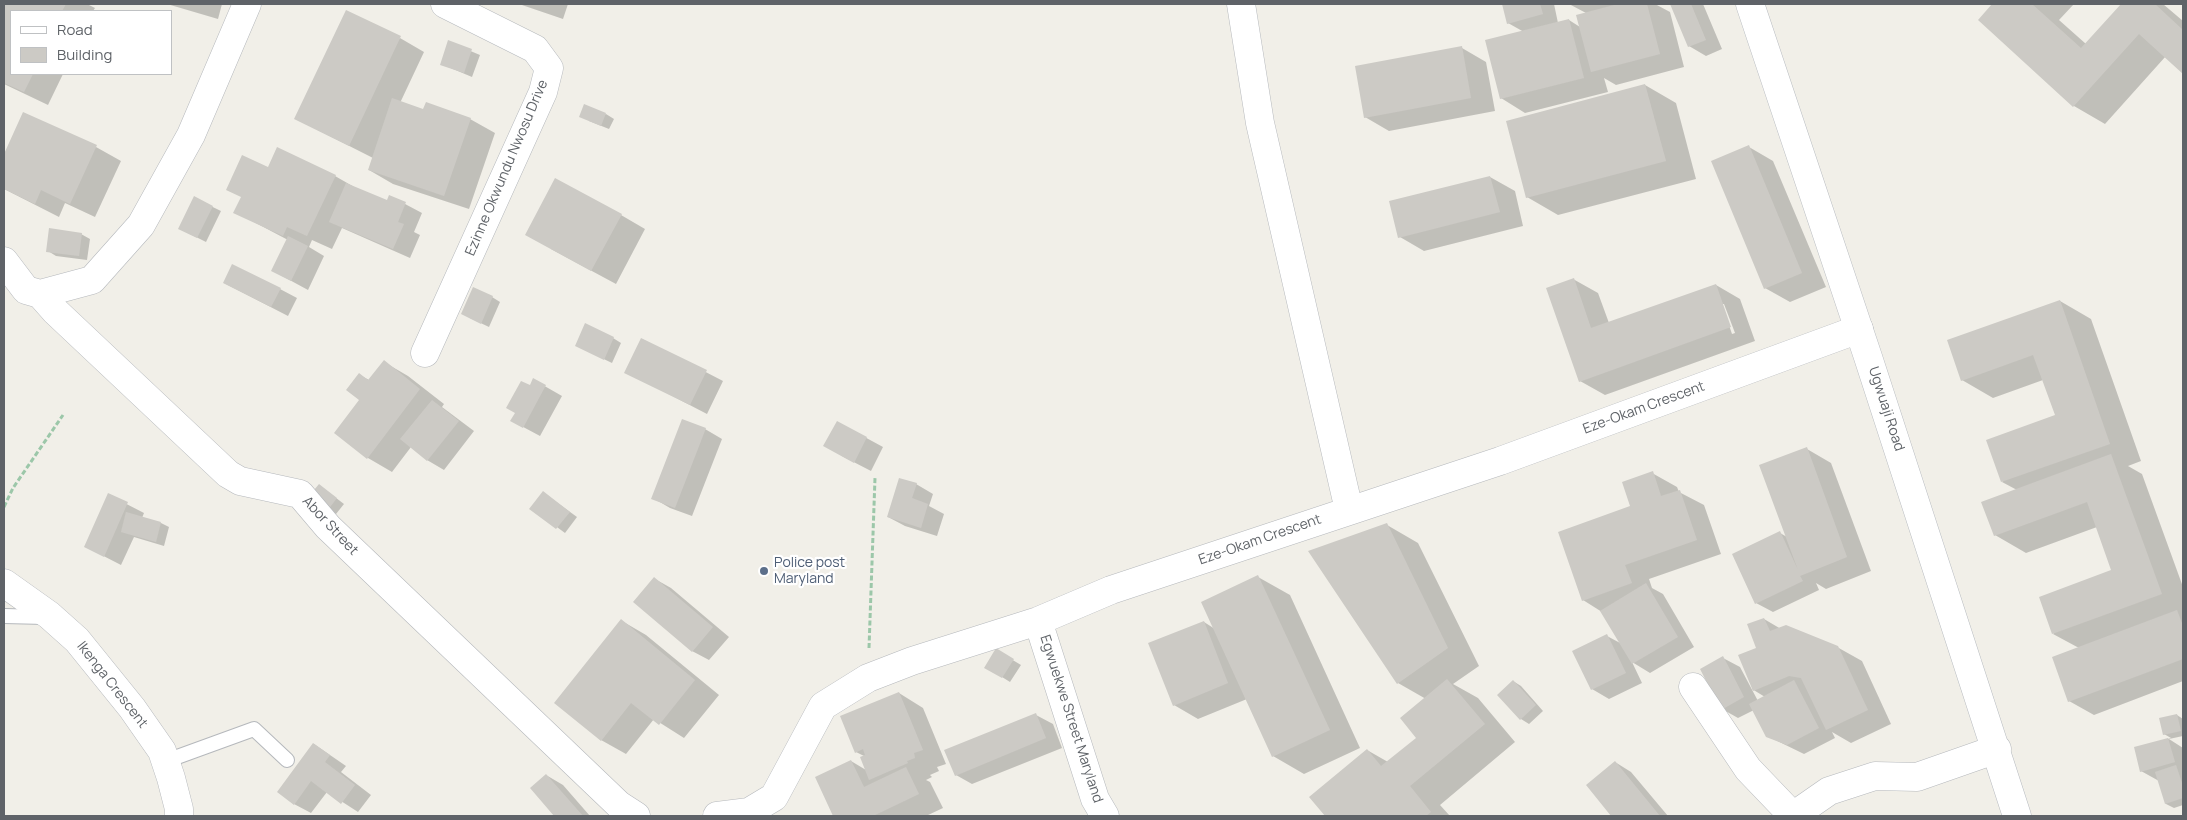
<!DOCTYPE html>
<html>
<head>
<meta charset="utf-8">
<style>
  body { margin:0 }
  #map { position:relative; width:2187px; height:820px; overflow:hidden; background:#f1efe8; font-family:Manrope,sans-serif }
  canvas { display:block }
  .frame { position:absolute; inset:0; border:5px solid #5f6368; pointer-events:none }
  .legend { position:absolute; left:10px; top:10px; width:162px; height:65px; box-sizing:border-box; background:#fff; border:1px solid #bfc1c3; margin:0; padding:6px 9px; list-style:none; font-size:15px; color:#5f6368 }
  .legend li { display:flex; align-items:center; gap:10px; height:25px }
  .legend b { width:25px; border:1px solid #bfc1c3 }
</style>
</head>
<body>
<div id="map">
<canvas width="2187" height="820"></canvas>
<div class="frame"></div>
<ul class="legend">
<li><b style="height:6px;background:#fff"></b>Road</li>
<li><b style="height:14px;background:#cccac5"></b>Building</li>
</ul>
</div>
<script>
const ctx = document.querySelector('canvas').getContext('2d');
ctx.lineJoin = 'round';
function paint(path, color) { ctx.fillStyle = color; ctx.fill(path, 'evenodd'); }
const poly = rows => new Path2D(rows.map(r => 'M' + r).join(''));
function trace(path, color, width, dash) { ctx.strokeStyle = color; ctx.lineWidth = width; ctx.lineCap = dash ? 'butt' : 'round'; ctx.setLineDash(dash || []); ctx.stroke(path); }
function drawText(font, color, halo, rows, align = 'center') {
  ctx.font = font + ' Manrope,sans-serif'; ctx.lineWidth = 4.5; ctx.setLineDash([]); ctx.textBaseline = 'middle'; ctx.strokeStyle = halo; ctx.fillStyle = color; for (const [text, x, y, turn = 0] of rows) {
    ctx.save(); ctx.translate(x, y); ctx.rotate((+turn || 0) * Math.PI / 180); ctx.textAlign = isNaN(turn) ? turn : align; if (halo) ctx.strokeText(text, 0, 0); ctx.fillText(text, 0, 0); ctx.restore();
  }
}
const shadow = poly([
  [4,4,87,4,95,8,93,11,11,11,11,74,63,74,48,105,4,84],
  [167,4,222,4,218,19],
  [519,4,568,4,563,19],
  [1504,4,1554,4,1558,23,1569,20,1580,27,1586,13,1569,4,1655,4,1670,12,1684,67,1616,85,1604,78,1608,92,1525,113,1501,98,1524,32,1508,23],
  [1671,4,1703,4,1722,49,1706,56,1689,46],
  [1994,4,2074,4,2059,20,2086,44,2123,4,2163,4,2183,21,2183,73,2166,56,2105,124,2074,106,1980,19],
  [400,38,424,52,400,103,424,111,470,119,495,133,469,209,393,184,369,170,373,158,296,119],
  [449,42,480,55,472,77,441,64],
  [1462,48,1486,62,1495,111,1389,131,1365,117],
  [1645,85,1676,103,1696,179,1558,215,1527,197],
  [24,113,96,147,121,161,95,217,65,203,59,217,4,189,4,157],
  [606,114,614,119,609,129,589,121],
  [1749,147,1773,161,1826,287,1790,302,1765,288],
  [268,169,335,176,356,188,387,202,390,196,422,213,414,232,420,235,410,258,342,228,332,249,312,240,309,247,324,256,308,290,273,271,288,240,235,212],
  [1490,177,1515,191,1523,226,1424,251,1400,237],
  [194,198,221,211,206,242,188,233],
  [621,215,645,229,616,284,551,249],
  [81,234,90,239,87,260,56,256,48,251],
  [1573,279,1598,293,1609,323,1716,285,1740,299,1755,341,1605,395,1580,381],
  [1722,304,1724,304,1735,333,1732,334],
  [224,283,280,289,297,298,288,316],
  [492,297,500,302,489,327,470,318],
  [2060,301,2091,319,2141,461,2128,466,2142,474,2183,587,2183,681,2094,715,2069,701,2079,648,2053,634,2113,571,2097,527,2026,553,1995,535,2017,490,2002,482,2056,416,2043,380,1993,398,1962,380],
  [613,338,621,343,612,363,585,350],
  [642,339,723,381,707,414,626,372],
  [384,362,408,376,444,404,442,407,474,431,444,470,427,460,411,447,392,472,368,458,360,375,369,380],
  [534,380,562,396,540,436,512,421],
  [837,422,883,447,871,471,842,456],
  [705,429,722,439,692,516,670,508,653,498],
  [1807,449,1831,463,1871,571,1826,589,1816,583,1819,590,1773,612,1756,603,1780,533,1787,537],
  [1652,473,1677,487,1679,492,1704,505,1721,554,1649,579,1652,588,1663,594,1694,647,1650,673,1632,662,1642,683,1609,699,1592,689,1574,652,1607,636,1622,644,1602,612,1583,600],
  [916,484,933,494,929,506,944,514,937,536,905,526,888,517],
  [319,485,344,504,336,514,328,510],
  [544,493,577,517,565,533,531,508],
  [109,495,144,513,142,518,161,523,169,527,164,546,134,537,121,565,86,547],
  [1387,525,1418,543,1479,666,1453,684,1478,698,1515,742,1440,805,1450,816,1326,816,1367,750,1388,762,1417,738,1426,699,1398,683],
  [1258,577,1290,595,1360,748,1304,774,1273,756,1247,699,1198,719,1174,705,1204,622,1215,629],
  [655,579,671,588,729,637,709,660,692,651],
  [1764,619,1781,629,1837,647,1862,661,1891,724,1851,743,1832,732,1835,738,1804,754,1767,736,1754,710,1738,718,1722,709,1723,658,1740,667,1758,701,1765,697,1752,689],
  [622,621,646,635,719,695,684,738,654,719,626,754,601,740],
  [996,650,1021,665,1010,682,986,667],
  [1513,681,1521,686,1543,711,1529,724,1521,719,1499,695],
  [899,693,923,708,946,764,937,767,939,771,930,775,932,777,926,780,930,782,943,808,926,816,835,816,817,778,851,761,866,770,864,756,856,752],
  [1036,715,1053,724,1062,748,972,784,956,775],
  [2177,715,2183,719,2183,736,2169,739,2183,748,2183,805,2174,808,2166,804,2159,781,2141,771,2135,748,2171,738,2164,734],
  [314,744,346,766,341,772,371,795,358,812,327,792,311,813,294,804],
  [1615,762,1631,772,1668,816,1613,816,1588,785],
  [546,775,563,785,590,816,556,816,532,788]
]);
const building = poly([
  [4,4,66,4,62,11,11,11,11,74,33,74,24,92,4,83],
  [1502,4,1540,4,1543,14,1507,24],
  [1618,4,1647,4,1660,54,1591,72,1576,15],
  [1670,4,1691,4,1706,40,1688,47],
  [1992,4,2032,4,2081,48,2121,4,2155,4,2183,30,2183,74,2139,34,2073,107,1978,20],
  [346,10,401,36,349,146,294,119],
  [1569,19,1584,78,1500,99,1485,40],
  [448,40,472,49,464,73,440,65],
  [1462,46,1471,98,1364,118,1355,66],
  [1645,84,1666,161,1526,198,1506,121],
  [392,98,423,109,426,102,471,118,444,196,368,170],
  [584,104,606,113,601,126,579,117],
  [23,112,97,145,70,204,41,190,35,204,4,189,4,154],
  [1749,145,1802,273,1764,289,1711,161],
  [277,147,336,175,307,236,287,227,283,236,233,213,241,197,226,190,242,155,268,167],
  [1490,176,1500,212,1398,238,1389,201],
  [555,178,622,214,591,271,525,235],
  [346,183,387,200,389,195,406,202,398,222,404,224,393,249,329,222],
  [194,196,213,206,197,238,178,229],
  [49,228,82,233,79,256,46,252],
  [288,236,308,246,291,281,271,271],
  [232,264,281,288,271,307,223,283],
  [1574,278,1591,328,1716,284,1731,327,1579,382,1546,288],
  [473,287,493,296,481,324,461,314],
  [2060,300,2110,444,2001,482,1986,440,2055,415,2033,355,1961,381,1947,340],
  [585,323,614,337,604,360,575,346],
  [641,338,707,370,690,405,624,373],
  [384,360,420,389,367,459,334,433,359,400,346,390,359,373,368,380],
  [533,378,546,385,523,428,510,421,515,413,506,408,521,381,530,385],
  [432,400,459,421,427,461,400,439],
  [682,419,706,428,675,508,651,499],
  [837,421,867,437,854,463,823,446],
  [1807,447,1847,557,1800,576,1803,581,1755,604,1732,554,1780,531,1798,570,1759,465],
  [2111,454,2162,594,2052,634,2039,597,2111,570,2087,502,1994,536,1981,502],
  [1653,471,1661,496,1680,490,1697,540,1625,565,1632,583,1582,601,1558,532,1630,506,1622,482],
  [899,478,917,483,912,498,928,504,921,528,887,517],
  [319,484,337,498,327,511,309,496],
  [543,491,570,512,556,529,529,509],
  [108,493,128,502,104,557,84,547],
  [126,512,161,522,156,542,121,532],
  [1387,523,1448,648,1397,684,1308,551],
  [1258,575,1330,730,1272,757,1201,602],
  [654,577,713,627,692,652,633,602],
  [1646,583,1678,637,1632,664,1600,611],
  [2177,610,2183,626,2183,659,2068,702,2052,657],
  [1764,618,1770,631,1786,625,1838,646,1868,710,1826,730,1801,678,1789,676,1753,691,1738,655,1756,648,1747,624],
  [621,619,695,680,659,725,631,703,601,741,554,703],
  [1204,621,1228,683,1173,706,1148,643],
  [1607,634,1626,673,1591,690,1572,651],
  [996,648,1014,659,1002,678,984,668],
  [1723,656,1744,697,1721,710,1700,669],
  [1447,679,1485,724,1410,786,1431,812,1426,816,1325,816,1309,797,1367,749,1381,766,1416,738,1400,718],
  [1513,680,1536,705,1520,720,1497,695],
  [1794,680,1819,728,1787,745,1766,737,1749,704],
  [899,692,923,750,914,753,915,758,907,761,908,763,869,780,860,757,865,755,863,749,855,753,840,716],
  [1036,713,1046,738,955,776,944,750],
  [2177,714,2181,731,2163,735,2159,718],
  [2168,738,2175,762,2140,772,2134,747],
  [313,743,330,755,325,762,355,785,341,804,311,781,294,805,277,792],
  [851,760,864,787,906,767,919,794,873,816,833,816,815,777],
  [1615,761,1660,816,1611,816,1586,785],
  [2176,765,2183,786,2183,798,2165,804,2155,772],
  [546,774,583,816,554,816,530,788]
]);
const path = poly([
  [4,507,13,488,63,415],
  [869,648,875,478]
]);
const lane = poly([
  [4,616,45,617],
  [166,761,254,729,287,760]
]);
const street = poly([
  [1241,4,1260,123,1349,510],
  [4,261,26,290,40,294,55,311,228,474,240,481,300,494,328,527,619,805,636,816],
  [40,294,92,280,141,225,191,135,247,4],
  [425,353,543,92,549,68,535,49,445,4],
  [4,583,49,615,77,640,132,708,162,751,171,778,179,809,179,816],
  [1038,621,1095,799,1105,816],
  [1693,687,1748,769,1793,816],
  [717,816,749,812,774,797,823,706,868,678,912,661,1038,621,1111,590,1500,461,1859,329],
  [1793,816,1829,791,1875,776,1917,777,1997,749]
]);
const secondary = poly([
  [1750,4,1868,357,2017,816]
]);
const markers = [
  [764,571,5,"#5c6f8a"]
];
const streetNames = [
  ["Ezinne Okwundu Nwosu Drive",507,168,-67],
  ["Eze-Okam Crescent",1644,408,-20],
  ["Ugwuaji Road",1886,409,72],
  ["Abor Street",330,526,47],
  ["Eze-Okam Crescent",1260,540,-19],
  ["Ikenga Crescent",112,685,52],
  ["Egwuekwe Street Maryland",1071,719,72]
];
const serviceNames = [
  ["Police post",774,563],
  ["Maryland",774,579]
];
paint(shadow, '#0003');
paint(building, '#cccac5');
trace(lane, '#b5b8bc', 16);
trace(street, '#b5b8bc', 29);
trace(secondary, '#b6babf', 29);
trace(path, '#9cc7a9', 3, [5, 2.5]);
trace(lane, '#fff', 14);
trace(street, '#fff', 28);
trace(secondary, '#fff', 28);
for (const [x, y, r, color] of markers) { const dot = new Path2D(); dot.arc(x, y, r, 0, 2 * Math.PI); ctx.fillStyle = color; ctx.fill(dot); trace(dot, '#fff', 2); }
drawText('14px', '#5f6368', '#fff', streetNames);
drawText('14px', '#4e5e75', '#fff', serviceNames, 'left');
</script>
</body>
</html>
